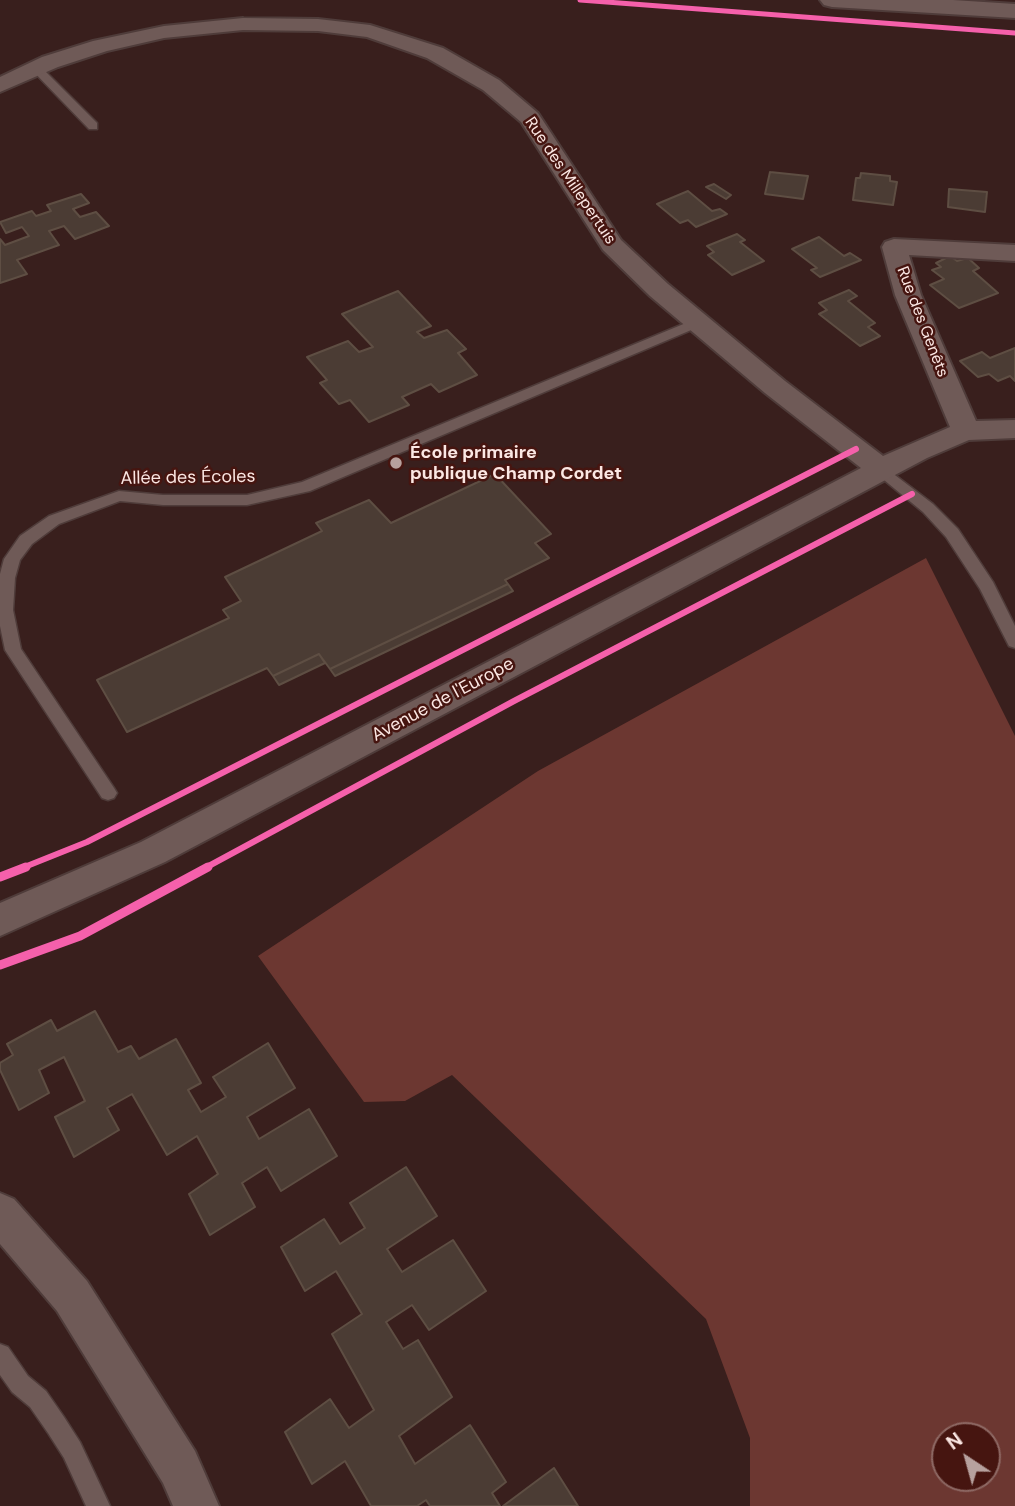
<!DOCTYPE html>
<html>
<head>
<meta charset="utf-8">
<style>
  body { margin:0 }
  #map { position:relative; width:1015px; height:1506px; overflow:hidden; background:#391f1d; font-family:"DM Sans",sans-serif }
  canvas { display:block }
  .north { position:absolute; left:931px; top:1422px; width:70px; height:70px; box-sizing:border-box; background:#461510; border:2px solid #8e6964; border-radius:50%; rotate:324deg; font-size:19px; font-weight:700; line-height:28px; text-align:center; color:#fbe7e3 }
  .north::after { content:''; display:block; margin:auto; width:24px; height:32px; background:#b7a19e; clip-path:polygon(50% 0,100% 100%,50% 72%,0 100%) }
</style>
</head>
<body>
<div id="map">
<canvas width="1015" height="1506"></canvas>
<div class="north">N</div>
</div>
<script>
const ctx = document.querySelector('canvas').getContext('2d');
ctx.lineJoin = 'round';
function paint(path, color) { ctx.fillStyle = color; ctx.fill(path, 'evenodd'); }
const poly = rows => new Path2D(rows.map(r => 'M' + r).join(''));
function trace(path, color, width, dash) { ctx.strokeStyle = color; ctx.lineWidth = width; ctx.lineCap = dash ? 'butt' : 'round'; ctx.setLineDash(dash || []); ctx.stroke(path); }
function drawText(font, color, halo, rows, align = 'center') {
  ctx.font = font + ' "DM Sans",sans-serif'; ctx.lineWidth = 5; ctx.setLineDash([]); ctx.textBaseline = 'middle'; ctx.strokeStyle = halo; ctx.fillStyle = color; for (const [text, x, y, turn = 0] of rows) {
    ctx.save(); ctx.translate(x, y); ctx.rotate((+turn || 0) * Math.PI / 180); ctx.textAlign = isNaN(turn) ? turn : align; if (halo) ctx.strokeText(text, 0, 0); ctx.fillText(text, 0, 0); ctx.restore();
  }
}
const green = poly([
  [926,558,1015,736,1015,1506,750,1506,750,1438,706,1319,452,1075,405,1101,364,1102,258,956,538,771],
  [945,1436,987,1436,987,1478,945,1478]
]);
const building = poly([
  [770,172,808,176,803,199,765,194,770,172],
  [861,173,890,176,890,181,897,182,893,205,853,200,856,178,860,178,861,173],
  [714,184,731,195,726,199,706,187,714,184],
  [949,189,987,192,985,212,948,207,949,189],
  [688,191,712,211,720,209,727,214,696,227,688,220,680,223,657,204,688,191],
  [81,194,89,203,73,209,80,217,96,212,109,226,75,239,64,226,49,231,59,245,17,260,27,274,0,283,0,239,5,245,29,236,22,227,6,233,0,222,32,211,36,216,51,211,47,205,81,194],
  [737,234,745,240,740,242,764,261,732,275,708,255,714,252,707,246,737,234],
  [819,237,844,256,850,253,861,260,820,277,811,270,817,268,792,249,819,237],
  [950,256,957,261,968,258,979,268,973,271,998,293,959,308,930,285,944,279,932,270,941,267,936,263,950,256],
  [849,290,857,296,848,301,875,323,868,327,880,336,860,346,819,314,827,310,819,303,849,290],
  [398,291,431,326,417,332,424,338,447,330,466,349,458,353,477,375,439,392,431,384,402,397,409,405,369,422,350,400,339,404,320,383,327,380,307,357,348,341,359,352,373,347,342,314,398,291],
  [1015,348,1015,381,1010,376,998,381,989,374,978,377,960,361,982,352,990,358,1015,348],
  [495,474,551,534,535,543,549,558,505,580,508,584,330,669,319,654,273,676,267,668,127,732,97,680,229,618,223,610,241,601,225,577,322,531,316,523,369,500,391,523,495,474],
  [508,584,513,591,335,676,330,669,508,584],
  [319,654,325,663,279,685,273,676,319,654],
  [95,1011,118,1052,131,1046,139,1059,176,1039,201,1083,188,1090,201,1112,226,1097,213,1077,268,1043,295,1088,247,1117,259,1139,309,1109,337,1156,281,1191,267,1167,242,1183,255,1207,210,1235,189,1194,218,1174,197,1136,167,1155,132,1094,107,1108,119,1130,74,1157,55,1117,85,1101,64,1057,39,1070,49,1093,19,1110,0,1070,0,1063,13,1055,7,1044,51,1020,57,1031,95,1011],
  [406,1167,437,1216,387,1249,402,1272,453,1240,486,1291,429,1330,412,1305,386,1322,403,1349,418,1340,452,1397,399,1436,415,1464,470,1425,506,1482,492,1493,500,1506,430,1506,426,1500,417,1506,371,1506,345,1461,312,1484,285,1432,330,1399,349,1428,374,1410,332,1334,362,1314,336,1271,305,1291,281,1247,324,1219,340,1244,365,1228,350,1203,406,1167],
  [554,1468,578,1506,503,1506,554,1468]
]);
const service = poly([
  [32,66,40,66,97,123,97,129,89,129,32,70,32,66],
  [698,318,705,322,703,325,310,491,247,505,163,505,120,501,59,524,32,544,20,560,15,578,13,610,21,649,114,788,117,793,114,798,108,800,102,798,5,650,0,626,0,574,4,559,20,536,49,516,119,491,163,495,247,495,302,482,698,318],
  [883,466,933,504,958,529,993,582,1015,626,1015,648,1009,646,980,589,946,537,923,512,878,475,875,471,878,467,883,466],
  [0,1344,8,1347,28,1376,46,1391,64,1417,80,1442,110,1506,86,1506,64,1458,48,1433,30,1407,12,1392,0,1375,0,1344]
]);
const minor = poly([
  [243,18,318,19,370,25,443,48,499,80,538,113,621,240,668,284,785,381,883,456,950,427,895,295,882,247,885,242,894,239,1015,245,1015,261,909,255,921,295,976,421,1015,420,1015,438,969,440,927,458,165,862,0,936,0,903,141,842,861,468,765,393,650,296,603,250,521,122,483,90,427,58,367,37,318,31,243,30,164,38,107,51,58,67,0,92,0,77,42,57,93,41,164,26,243,18],
  [0,1193,14,1199,87,1281,195,1451,219,1506,173,1506,163,1483,57,1311,0,1244,0,1193]
]);
const tertiary = poly([
  [820,0,953,0,1015,4,1015,18,832,7,824,5,820,0]
]);
const cyclewayFar2 = poly([
  [580,0,1015,33]
]);
const cyclewayFar1 = poly([
  [22,868,87,842,856,449],
  [205,868,514,701,912,494]
]);
const cycleway = poly([
  [0,877,26,867],
  [0,965,80,936,208,867]
]);
const markers = [
  [396,463,7,"#b7a19e"]
];
const farStreetnames = [
  ["Rue des Millepertuis",570,181,56],
  ["Rue des Genêts",922,322,69]
];
const poiNames = [
  ["École primaire",410,453],
  ["publique Champ Cordet",410,474]
];
const streetNames = [
  ["Allée des Écoles",188,478,-1],
  ["Avenue de l'Europe",443,700,-28]
];
paint(green, '#6c3731');
paint(building, '#4b3c34');
trace(building, '#5e4e43', 2);
trace(service, '#4f3c3a', 3);
trace(minor, '#4f3c3a', 4);
trace(tertiary, '#4f3c3a', 4);
paint(service, '#6f5a57');
paint(minor, '#6f5a57');
paint(tertiary, '#6f5a57');
trace(cyclewayFar2, '#f560ab', 5);
trace(cyclewayFar1, '#f560ab', 6);
trace(cycleway, '#f560ab', 9);
for (const [x, y, r, color] of markers) { const dot = new Path2D(); dot.arc(x, y, r, 0, 2 * Math.PI); ctx.fillStyle = color; ctx.fill(dot); trace(dot, '#461510', 2.5); }
drawText('16px', '#fbe7e3', '#461510', farStreetnames);
drawText('bold 18px', '#fbe7e3', '#461510', poiNames, 'left');
drawText('18px', '#fbe7e3', '#461510', streetNames);
</script>
</body>
</html>
